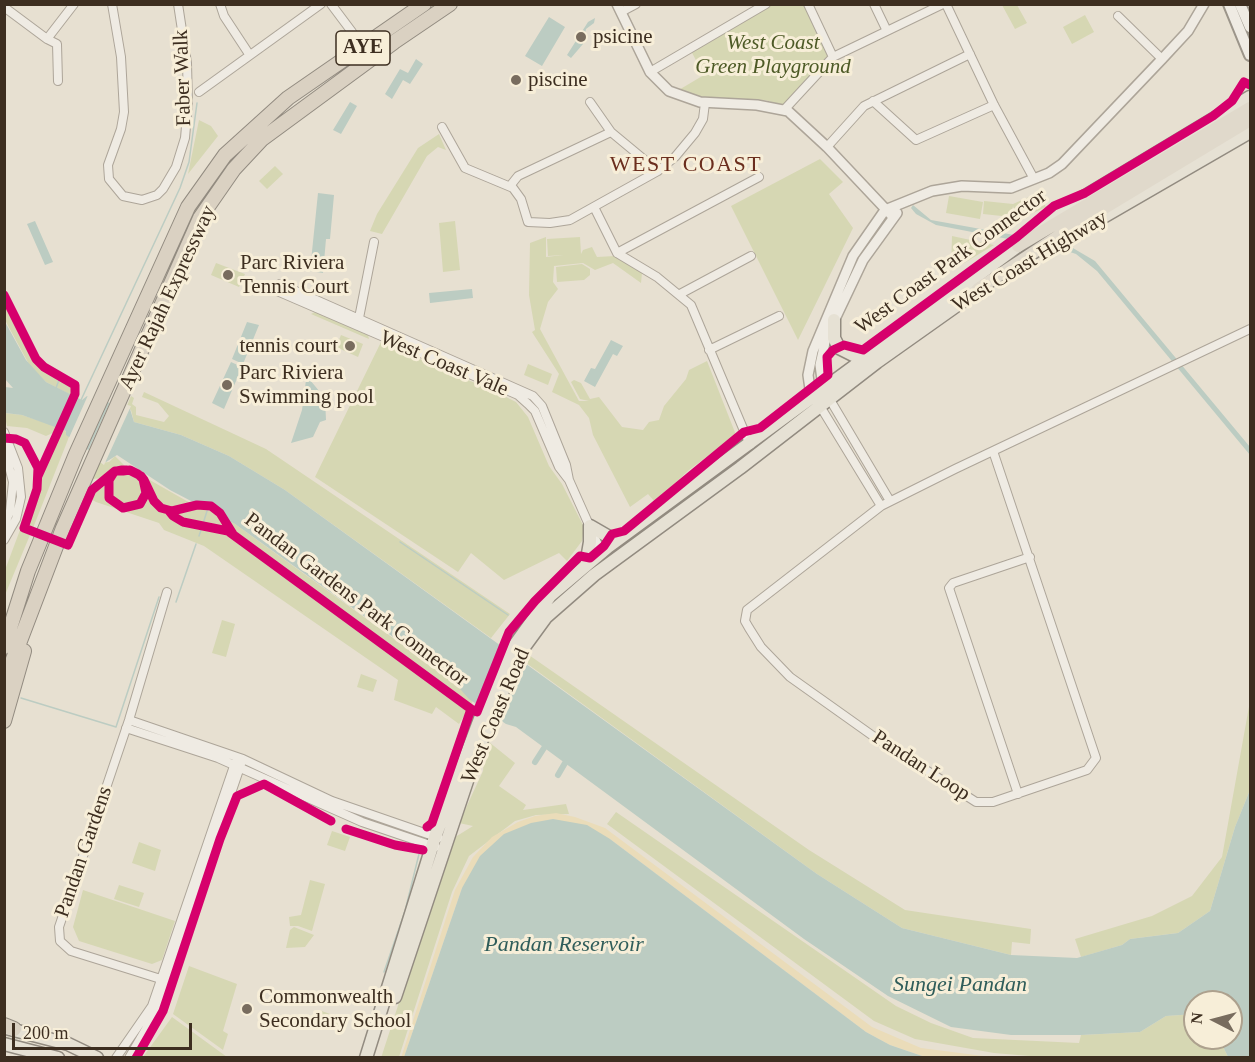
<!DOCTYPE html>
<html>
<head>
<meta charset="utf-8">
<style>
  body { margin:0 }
  #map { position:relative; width:1255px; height:1062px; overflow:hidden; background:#e7e0d1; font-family:"Times New Roman",serif }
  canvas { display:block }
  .frame { position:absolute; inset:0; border:6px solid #3d2e20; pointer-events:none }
  .north { position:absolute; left:1183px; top:990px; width:60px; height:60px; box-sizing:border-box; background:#f7eed8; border:2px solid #ada18e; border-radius:50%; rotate:276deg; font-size:16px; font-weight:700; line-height:24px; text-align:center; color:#3d2e20 }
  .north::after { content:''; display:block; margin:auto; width:21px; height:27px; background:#786c5e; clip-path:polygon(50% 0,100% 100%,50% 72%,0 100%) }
  .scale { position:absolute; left:12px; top:1023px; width:180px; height:27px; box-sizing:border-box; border:3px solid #3d2e20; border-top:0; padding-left:8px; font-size:18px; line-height:21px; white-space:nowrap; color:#3d2e20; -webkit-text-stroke:4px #f7eed8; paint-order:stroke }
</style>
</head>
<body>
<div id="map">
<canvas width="1255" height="1062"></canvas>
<div class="frame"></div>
<div class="north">N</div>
<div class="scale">200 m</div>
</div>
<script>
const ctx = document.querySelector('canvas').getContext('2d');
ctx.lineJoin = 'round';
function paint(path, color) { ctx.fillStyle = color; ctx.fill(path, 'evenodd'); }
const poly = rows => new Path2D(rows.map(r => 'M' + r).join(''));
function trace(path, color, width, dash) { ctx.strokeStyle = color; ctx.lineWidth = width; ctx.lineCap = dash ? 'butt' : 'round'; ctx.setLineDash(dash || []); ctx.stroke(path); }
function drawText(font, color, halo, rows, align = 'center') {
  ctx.font = font + ' "Times New Roman",serif'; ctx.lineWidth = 6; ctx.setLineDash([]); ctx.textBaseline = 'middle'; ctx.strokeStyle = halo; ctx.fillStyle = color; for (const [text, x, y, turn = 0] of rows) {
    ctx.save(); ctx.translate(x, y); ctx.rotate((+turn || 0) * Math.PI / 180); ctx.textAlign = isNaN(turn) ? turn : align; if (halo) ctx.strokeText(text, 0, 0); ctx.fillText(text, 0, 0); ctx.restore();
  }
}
const green = poly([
  [770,5,804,5,829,57,786,106,765,100,695,97,677,91,704,75,691,51],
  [1002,5,1017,5,1027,23,1015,29],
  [1085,15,1094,32,1072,44,1063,27],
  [199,120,211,126,218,136,188,174],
  [439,134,446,150,438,147,427,156,382,234,370,231,377,214,418,148],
  [820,159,843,182,829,194,853,228,798,340,731,206],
  [275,166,283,174,267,189,259,181],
  [1038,193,1046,207,1018,220,1013,206,1011,217,983,214,984,201,1013,204],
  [949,196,983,202,980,219,946,213],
  [455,221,460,270,443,272,439,223],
  [952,236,994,245,951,271],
  [546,237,546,257,563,255,548,256,547,239,580,237,581,254,583,250,592,247,597,257,615,256,642,273,641,283,613,263,595,270,583,263,554,266,553,282,558,289,548,302,540,329,579,401,589,401,580,399,571,382,574,380,581,383,590,399,599,397,622,427,643,430,649,422,659,420,664,406,686,379,689,370,707,361,736,435,689,470,655,502,648,494,630,507,593,435,589,418,579,405,552,392,559,374,532,332,535,330,529,295,530,243],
  [216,263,245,274,239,287,211,275],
  [582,264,590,269,590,275,584,280,557,282,556,267],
  [4,301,35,363,50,375,70,383,73,388,71,395,46,382,31,368,5,320],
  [315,312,368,335,369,339,311,314],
  [341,335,363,344,358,357,336,347],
  [381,342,498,393,516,402,528,417,549,466,562,484,584,527,582,541,567,561,559,553,504,580,471,553,458,572,315,477],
  [528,364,552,374,548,385,524,375],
  [144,392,266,449,510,614,491,638,285,490,229,456,181,435,134,422,131,410,126,408,131,396,134,398,132,404,136,407,136,415,164,422,169,416,158,403,142,397],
  [4,413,22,415,58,427,55,432,46,436,27,428,7,426],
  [61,429,67,432,69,437,33,528,28,525,37,499,40,477],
  [115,456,125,466,192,504,218,513,217,516,227,526,225,518,235,524,454,682,473,701,459,724,436,707,432,714,394,700,398,680,204,546,164,530,159,523,96,502,91,499,101,478,93,479,99,463,109,462],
  [20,530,30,535,5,595,5,570],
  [222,620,235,624,226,657,212,653],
  [526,653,809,850,905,910,1031,929,1030,944,1012,942,1011,955,902,928,817,874,522,660],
  [361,674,377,680,373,692,357,687],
  [1250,701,1250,790,1235,827,1210,911,1178,933,1130,939,1122,945,1081,957,1075,939,1152,916,1192,896,1222,857],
  [489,742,515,763,499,786,526,805,523,810,566,804,569,814,536,815,515,821,469,856,452,892,399,1057,381,1058,452,839,473,826,459,823,483,771,484,754],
  [616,812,896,1006,931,1023,973,1038,1079,1043,1081,1035,1140,1032,1166,1016,1195,1014,1195,1038,1219,1038,1228,1057,1053,1058,994,1053,915,1039,874,1021,607,824],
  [332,831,350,837,345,851,327,845],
  [139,842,161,850,155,871,132,863],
  [310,880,325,884,312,931,298,926,290,926,289,917,301,915],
  [119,885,144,893,139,907,114,899],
  [83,890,175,921,162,960,152,964,79,941,73,927],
  [294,927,314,935,305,947,286,948,290,930],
  [189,966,237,984,223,1031,228,1034,223,1050,173,1014],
  [319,1010,341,1018,338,1028,316,1020],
  [172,1017,227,1057,143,1057]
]);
const sand = poly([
  [556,813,575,817,605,828,872,1027,921,1048,991,1057,925,1057,890,1045,866,1032,610,839,462,888,404,1057,401,1058,455,890,473,857,492,837,518,822,535,816]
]);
const water = poly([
  [549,17,565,27,542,66,525,56],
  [595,18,594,23,586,29,583,44,571,58,567,55,588,22],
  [416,59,423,64,410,84,403,80,392,99,385,94,400,69,408,73],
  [350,102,357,106,341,134,333,130],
  [318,193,334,195,330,239,326,239,323,273,310,271],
  [913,205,931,220,1014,235,1008,239,936,225,916,214,911,208],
  [35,221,53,262,45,265,27,224],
  [1066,244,1095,261,1250,447,1250,455,1097,271,1076,254,1055,247],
  [472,289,473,298,430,303,429,293],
  [4,320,26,360,46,382,82,400,87,396,130,409,134,422,181,435,229,456,285,490,817,874,902,928,1011,955,1077,958,1122,945,1130,939,1178,933,1210,911,1235,827,1250,790,1250,1057,1228,1057,1219,1038,1231,1038,1231,1002,1195,1002,1195,1014,1166,1016,1140,1032,1081,1035,1011,1035,951,1027,888,996,804,939,516,727,506,724,469,699,454,682,403,644,235,524,170,490,117,455,106,462,66,435,66,431,22,415,5,413,5,387,13,388,5,379],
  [247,322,259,325,243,364,232,359],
  [611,340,623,346,617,356,613,354,595,387,584,381,591,368,595,369],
  [231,362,242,367,224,409,212,403],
  [306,380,310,380,325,398,326,420,320,422,313,437,291,443,302,410],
  [553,819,587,825,610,839,866,1032,890,1045,925,1057,404,1057,462,888,480,856,504,834,531,823]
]);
const pier = poly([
  [89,393,107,399,84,451,68,440],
  [111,400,131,406,104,465,87,453],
  [504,647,524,662,500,720,478,705]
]);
const stream = poly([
  [56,388,59,380],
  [81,400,180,188,189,162,197,103],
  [199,536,208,508],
  [400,542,508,615],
  [176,602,196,544],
  [21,698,116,727,159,597],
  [463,739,473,712],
  [445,795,449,781],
  [384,972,405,911,419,854]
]);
const canal = poly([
  [535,762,544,748],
  [558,775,565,763]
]);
const minor = poly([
  [112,4,121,57,124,112,121,129,108,165,109,179,123,196,142,200,157,195,163,189,176,167,185,138,188,103,187,63,178,4],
  [220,4,224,16,249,54],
  [331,4,352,32],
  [808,4,833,57],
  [874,4,887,31],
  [946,4,994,105,1034,179],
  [4,7,47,39,57,44,58,81],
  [621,12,636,4],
  [1118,16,1162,59],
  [47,39,74,4],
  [650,72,766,4],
  [199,92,321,4],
  [873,101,916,140,994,105],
  [590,102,611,132,658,171],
  [784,110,833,57,943,4],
  [442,127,465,168,513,188,521,199,528,222,550,223,570,220,658,171,675,157,695,133,703,119,705,103],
  [827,147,864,106,970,54],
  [510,186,518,176,611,132],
  [594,207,617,253,657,277,691,305,750,445],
  [617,253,759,177],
  [680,294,751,256],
  [358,323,374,242],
  [709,350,779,316],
  [829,398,890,501],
  [820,406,881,506],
  [4,432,18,468,21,497,16,519,4,540],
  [4,447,13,482,10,511,4,526],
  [993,451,1096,758,1087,770,993,802,976,802,873,736,790,677,761,647,749,628,745,621,747,610,881,506,955,469,1250,329],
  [569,480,566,465,542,406,533,396,280,284,277,291,518,395,528,404,535,411,559,467,569,480,602,554],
  [167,592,129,720,59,927,60,941,71,951,167,981],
  [129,720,243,759,332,801,439,838],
  [126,728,218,758,362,822,436,847],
  [1018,794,949,588,953,583,1030,557],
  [116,1058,152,1006,235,763],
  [129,1058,157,1010,241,764]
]);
const tertiary = poly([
  [617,4,650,72,669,91,700,102,757,105,788,111,827,147,893,217],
  [827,394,823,387,820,365,826,338,863,260,897,213],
  [816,401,810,389,808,375,813,351,853,256,885,210,932,191,962,186,1011,188,1049,173,1062,164,1162,59,1188,31,1204,4]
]);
const secondary = poly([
  [1229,4,1250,55],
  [1240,4,1250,27]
]);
const primary = poly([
  [1046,250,1250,132],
  [834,320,834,338,839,348,855,356,866,353],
  [590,526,616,541],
  [586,565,590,542,590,526],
  [395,997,477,751,519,654,546,617,594,575,740,468,877,362,987,284],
  [6,1028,68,1044,97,1058],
  [4,1044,58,1058],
  [366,1058,435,837,483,711,514,646,550,596,608,547,1018,246,1044,221,1250,97]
]);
const trunk = poly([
  [1018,246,1250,108],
  [978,289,1066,231,1250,120]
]);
const motorway = poly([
  [4,647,28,571,76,454,188,207,225,155,288,98,424,4],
  [4,683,63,528,200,218,234,169,262,139,394,42,450,4],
  [4,721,24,651],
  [4,1025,14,1029]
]);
const cycleway = poly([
  [4,295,36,359,44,367,75,385,75,394,38,476],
  [4,438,16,439,25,443,38,468,37,489,24,528,68,545,92,490,115,471,123,471,130,470,138,474,143,479,146,493,140,504,123,508,109,498,109,480,114,472,117,471,122,470,127,470,131,471,141,476,144,480,154,501,161,508,172,511,197,505,211,506,220,513,233,534],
  [169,511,173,516,183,522,228,531,471,709],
  [427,827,432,823,471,709,477,712,509,632,535,601,580,556,590,558,604,546,612,534,624,531,744,432,760,428,828,375,827,357,833,350,844,345,863,350,1017,237,1054,206,1085,193,1213,116,1232,101,1244,82,1250,85],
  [346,829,395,845,423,850],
  [136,1058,163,1011,220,839,237,796,264,784,331,821]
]);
const markers = [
  [581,37,6,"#786c5e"],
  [516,80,6,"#786c5e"],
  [228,275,6,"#786c5e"],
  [350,346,6,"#786c5e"],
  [227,385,6,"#786c5e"],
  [247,1009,6,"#786c5e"]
];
const shields = [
  [363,48,54]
];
const shieldNames = [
  ["AYE",363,48]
];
const poiNames = [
  ["psicine",593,37],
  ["piscine",528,80],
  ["Parc Riviera",240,263],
  ["Tennis Court",240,287],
  ["tennis court",338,346,"right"],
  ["Parc Riviera",239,373],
  ["Swimming pool",239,397],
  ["Commonwealth",259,997],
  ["Secondary School",259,1021]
];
const parkNames = [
  ["West Coast",773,43],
  ["Green Playground",773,67]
];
const streetNames = [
  ["Faber Walk",183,78,-92],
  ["West Coast Park Connector",951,262,-36],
  ["West Coast Highway",1030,262,-31],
  ["Ayer Rajah Expressway",168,298,-65],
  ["West Coast Vale",444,364,23],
  ["Pandan Gardens Park Connector",356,600,37],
  ["West Coast Road",496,716,-67],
  ["Pandan Loop",921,766,33],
  ["Pandan Gardens",84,852,-71]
];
const neighbourhoodNames = [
  ["WEST COAST",686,165]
];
const waterNames = [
  ["Pandan Reservoir",564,945],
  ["Sungei Pandan",960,985]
];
paint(green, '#d6d7b3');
paint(sand, '#eadcb9');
paint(water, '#bcccc2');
paint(pier, '#e7e0d1');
trace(stream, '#bcccc2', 1.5);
trace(canal, '#bcccc2', 6);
trace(minor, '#ada599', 10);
trace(tertiary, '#ada599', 12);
trace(secondary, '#9c958a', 14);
trace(primary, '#928b80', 15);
trace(trunk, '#928b80', 15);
trace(motorway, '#928b80', 16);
trace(minor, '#efebe3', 8);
trace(tertiary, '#efebe3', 9);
trace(secondary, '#efebe3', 10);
trace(primary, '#e6e1d4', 12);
trace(trunk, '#e0d9cb', 12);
trace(motorway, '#dad1c2', 14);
trace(cycleway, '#d6006c', 9);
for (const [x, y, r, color] of markers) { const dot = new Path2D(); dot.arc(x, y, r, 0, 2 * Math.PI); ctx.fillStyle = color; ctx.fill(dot); trace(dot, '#f7eed8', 2); }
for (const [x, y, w] of shields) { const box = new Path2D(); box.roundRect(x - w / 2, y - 17, w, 34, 4.5); ctx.fillStyle = '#f7eed8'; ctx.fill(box); trace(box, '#3d2e20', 1.5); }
drawText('bold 20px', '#3d2e20', null, shieldNames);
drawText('21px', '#3d2e20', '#f7eed8', poiNames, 'left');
drawText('italic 21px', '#4d5a26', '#f7eed8', parkNames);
drawText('21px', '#3d2e20', '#f7eed8', streetNames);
ctx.letterSpacing = '1.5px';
drawText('22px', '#6b2e1e', '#f7eed8', neighbourhoodNames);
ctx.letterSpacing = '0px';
drawText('italic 22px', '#2f5d5a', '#f7eed8', waterNames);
</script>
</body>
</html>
